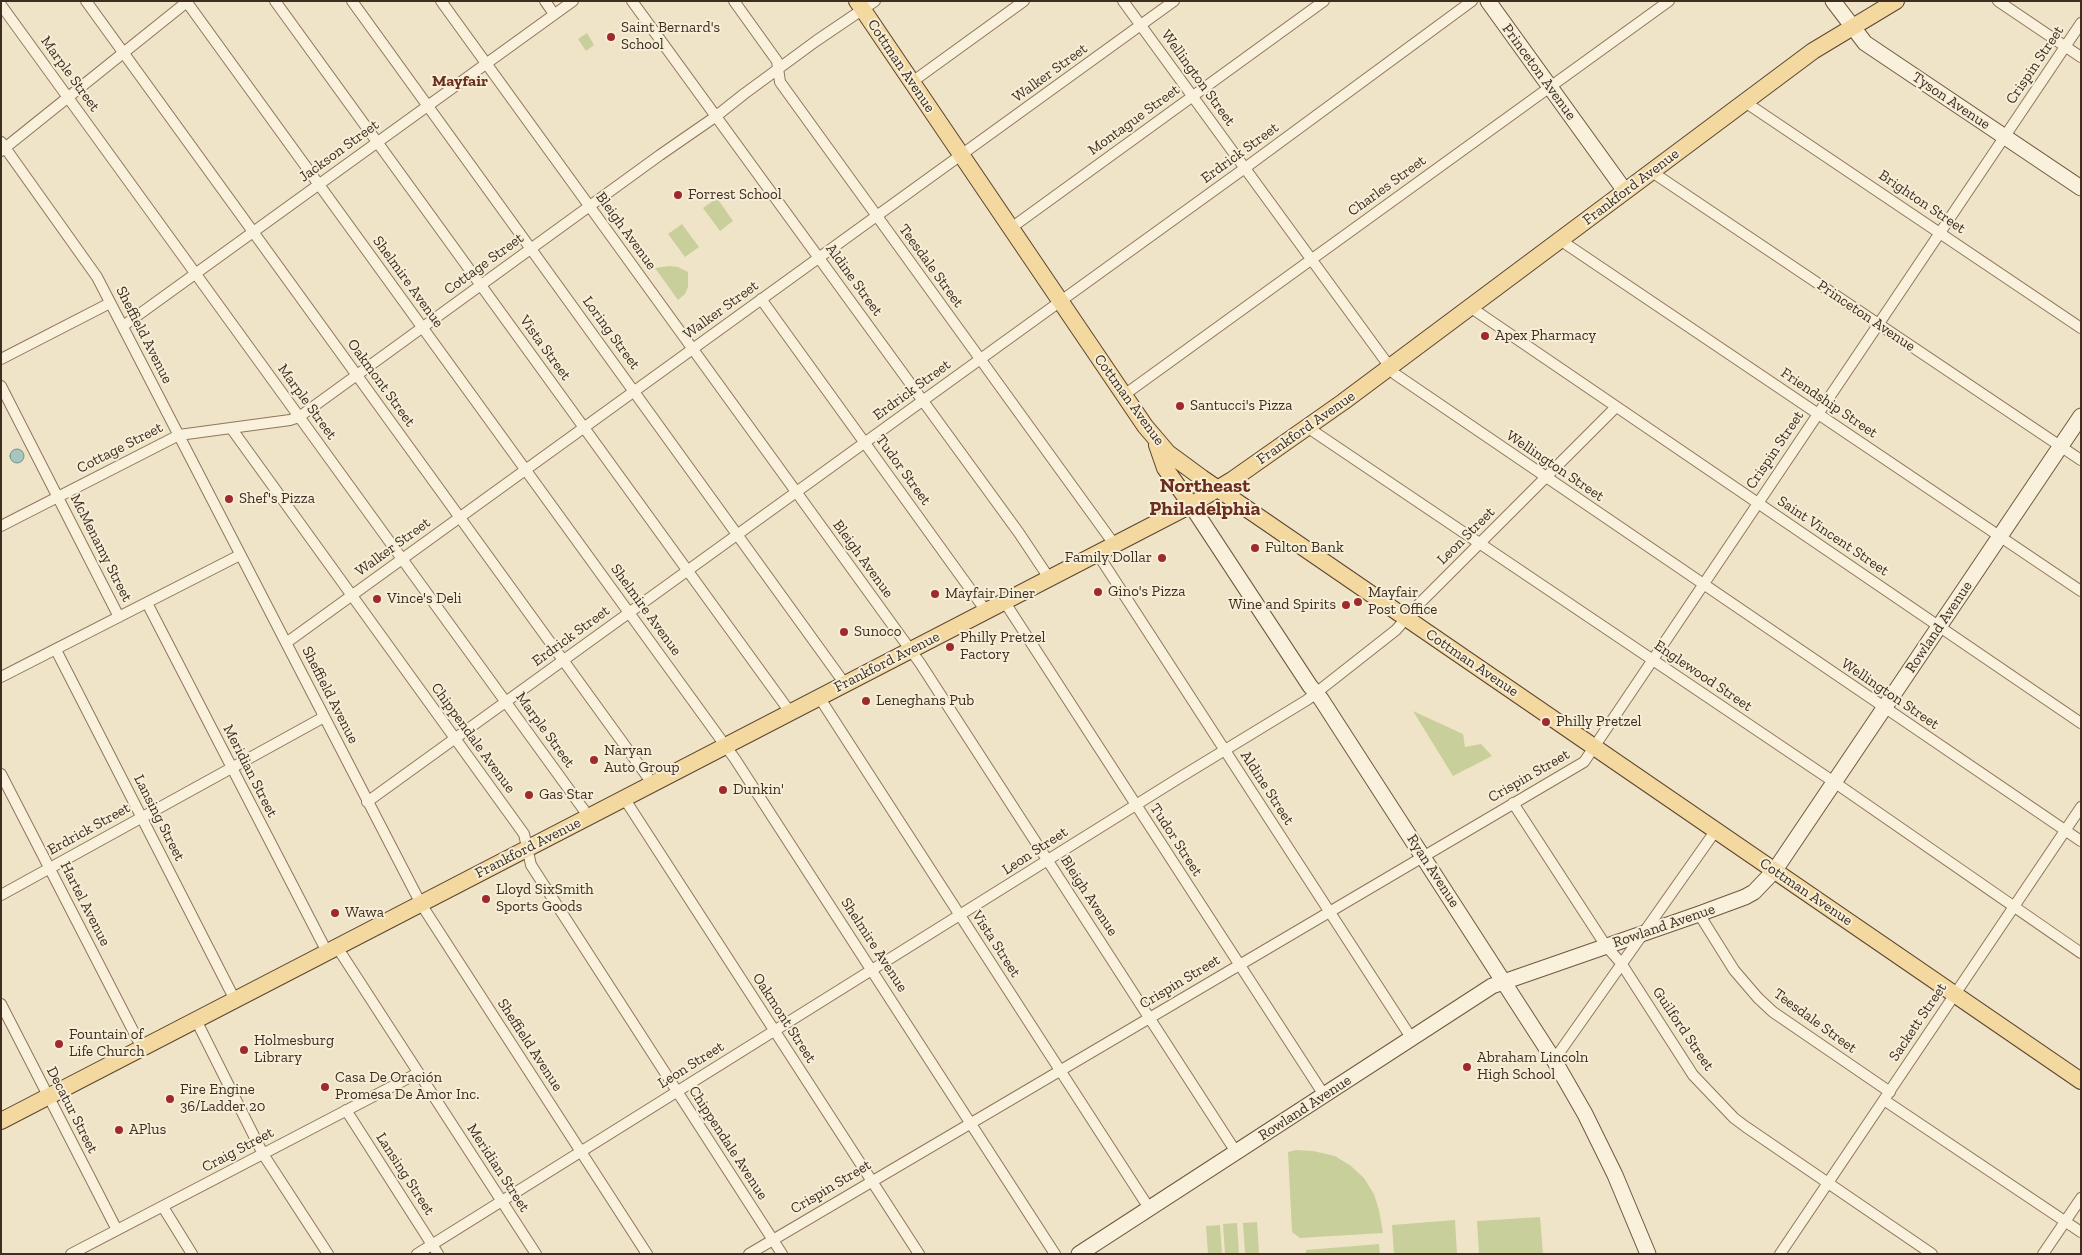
<!DOCTYPE html>
<html>
<head>
<meta charset="utf-8">
<style>
  body { margin:0 }
  #map { position:relative; width:2082px; height:1255px; overflow:hidden; background:#f0e4c8; font-family:"Zilla Slab",serif }
  canvas { display:block }
  .frame { position:absolute; inset:0; border:2px solid #3d2e20; pointer-events:none }
</style>
</head>
<body>
<div id="map">
<canvas width="2082" height="1255"></canvas>
<div class="frame"></div>
</div>
<script>
const ctx = document.querySelector('canvas').getContext('2d');
ctx.lineJoin = 'round';
function paint(path, color) { ctx.fillStyle = color; ctx.fill(path, 'evenodd'); }
const poly = rows => new Path2D(rows.map(r => 'M' + r).join(''));
function trace(path, color, width, dash) { ctx.strokeStyle = color; ctx.lineWidth = width; ctx.lineCap = dash ? 'butt' : 'round'; ctx.setLineDash(dash || []); ctx.stroke(path); }
function drawText(font, color, halo, rows, align = 'center') {
  ctx.font = font + ' "Zilla Slab",serif'; ctx.lineWidth = 4; ctx.setLineDash([]); ctx.textBaseline = 'middle'; ctx.strokeStyle = halo; ctx.fillStyle = color; for (const [text, x, y, turn = 0] of rows) {
    ctx.save(); ctx.translate(x, y); ctx.rotate((+turn || 0) * Math.PI / 180); ctx.textAlign = isNaN(turn) ? turn : align; if (halo) ctx.strokeText(text, 0, 0); ctx.fillText(text, 0, 0); ctx.restore();
  }
}
const green = poly([
  [587,33,594,45,586,51,578,39],
  [717,198,733,221,720,231,703,208],
  [682,224,699,247,685,257,668,234],
  [669,266,678,267,688,272,688,287,685,294,678,300,655,268],
  [1413,711,1463,734,1465,747,1481,744,1492,756,1453,776],
  [1296,1150,1313,1151,1335,1156,1351,1166,1364,1178,1374,1194,1379,1210,1383,1233,1300,1238,1292,1232,1288,1152],
  [1540,1217,1543,1254,1479,1254,1477,1221],
  [1455,1220,1457,1254,1394,1254,1392,1225],
  [1257,1222,1259,1253,1245,1254,1243,1223],
  [1237,1223,1239,1254,1225,1254,1223,1224],
  [1220,1225,1222,1254,1208,1254,1206,1226],
  [1379,1244,1380,1254,1306,1254,1306,1250]
]);
const water = poly([
  '10 456a7 7 0 1 1 14 0a7 7 0 1 1-14 0Z'
]);
const street = poly([
  [86,1,652,783],
  [186,1,735,759,1055,1254],
  [275,1,790,712],
  [352,1,845,684],
  [441,1,920,663,1236,1152],
  [545,1,554,14],
  [632,1,1019,533,1049,578],
  [734,1,777,61,780,82,1114,544],
  [1123,1,1395,374,2081,841],
  [1998,1,2081,57],
  [1,5,589,817],
  [912,82,1024,1],
  [1745,102,2081,328],
  [1,142,97,277,421,904,647,1254],
  [1,151,188,1],
  [1652,172,2081,460],
  [1011,228,1324,1],
  [1560,240,2081,591],
  [761,299,986,611],
  [1470,307,2081,723],
  [123,326,573,1],
  [1,359,110,303],
  [1,386,119,617],
  [1124,395,1669,1],
  [1307,427,1834,782,2081,953],
  [231,428,524,834,531,865,782,1254],
  [1,526,179,435,290,420,299,417,660,155,715,117,744,94,816,41,875,1],
  [1097,553,1412,1039],
  [1004,601,1324,1095],
  [147,603,327,952],
  [286,643,1174,1],
  [56,650,235,1000],
  [1,677,240,555],
  [819,697,1149,1208],
  [1,774,142,1048],
  [624,798,919,1254],
  [367,802,1245,168,1472,1],
  [1513,803,1606,946,1621,963,1693,1075,1734,1118,1746,1127,1932,1254],
  [1,895,324,717],
  [1699,914,1734,970,1758,998,1773,1012,1890,1092],
  [337,947,536,1254],
  [1,1004,117,1230],
  [196,1020,263,1154,328,1254],
  [1554,1060,1716,830],
  [1884,1100,2081,1232],
  [346,1110,438,1254],
  [163,1207,192,1254],
  [71,1254,418,1073],
  [417,1254,1179,778,1307,700,1396,630,1416,607,1616,407],
  [749,1254,1584,762,2081,23],
  [1780,1254,2081,807],
  [2043,1254,2081,1198]
]);
const secondary = poly([
  [1488,1,1625,191],
  [1833,1,1865,43,2081,188],
  [1191,505,1310,686,1321,699,1554,1060,1585,1114,1615,1175,1648,1254],
  [1079,1254,1492,986,1699,914,1745,897,1754,892,1775,870,2081,416]
]);
const primary = poly([
  [857,1,1145,426,1168,453,1202,478,2081,1081],
  [1157,445,1165,468,1191,505],
  [1,1121,1191,505,1232,480,1343,402,1813,51,1896,1]
]);
const markers = [
  [611,37,5,"#9e2a2b"],
  [678,195,5,"#9e2a2b"],
  [1485,336,5,"#9e2a2b"],
  [1180,406,5,"#9e2a2b"],
  [229,499,5,"#9e2a2b"],
  [1255,548,5,"#9e2a2b"],
  [1162,558,5,"#9e2a2b"],
  [1098,592,5,"#9e2a2b"],
  [935,594,5,"#9e2a2b"],
  [377,599,5,"#9e2a2b"],
  [1358,602,5,"#9e2a2b"],
  [1346,605,5,"#9e2a2b"],
  [844,632,5,"#9e2a2b"],
  [950,647,5,"#9e2a2b"],
  [866,701,5,"#9e2a2b"],
  [1546,722,5,"#9e2a2b"],
  [594,760,5,"#9e2a2b"],
  [723,790,5,"#9e2a2b"],
  [529,795,5,"#9e2a2b"],
  [486,899,5,"#9e2a2b"],
  [335,913,5,"#9e2a2b"],
  [59,1044,5,"#9e2a2b"],
  [244,1050,5,"#9e2a2b"],
  [1467,1067,5,"#9e2a2b"],
  [325,1087,5,"#9e2a2b"],
  [170,1099,5,"#9e2a2b"],
  [119,1130,5,"#9e2a2b"]
];
const poiNames = [
  ["Saint Bernard's",621,28],
  ["School",621,45],
  ["Forrest School",688,195],
  ["Apex Pharmacy",1495,336],
  ["Santucci's Pizza",1190,406],
  ["Shef's Pizza",239,499],
  ["Fulton Bank",1265,548],
  ["Family Dollar",1152,558,"right"],
  ["Gino's Pizza",1108,592],
  ["Mayfair",1368,593],
  ["Post Office",1368,610],
  ["Mayfair Diner",945,594],
  ["Vince's Deli",387,599],
  ["Wine and Spirits",1336,605,"right"],
  ["Sunoco",854,632],
  ["Philly Pretzel",960,638],
  ["Factory",960,655],
  ["Leneghans Pub",876,701],
  ["Philly Pretzel",1556,722],
  ["Naryan",604,751],
  ["Auto Group",604,768],
  ["Dunkin'",733,790],
  ["Gas Star",539,795],
  ["Lloyd SixSmith",496,890],
  ["Sports Goods",496,907],
  ["Wawa",345,913],
  ["Fountain of",69,1035],
  ["Life Church",69,1052],
  ["Holmesburg",254,1041],
  ["Library",254,1058],
  ["Abraham Lincoln",1477,1058],
  ["High School",1477,1075],
  ["Casa De Oración",335,1078],
  ["Promesa De Amor Inc.",335,1095],
  ["Fire Engine",180,1090],
  ["36/Ladder 20",180,1107],
  ["APlus",129,1130]
];
const streetNames = [
  ["Crispin Street",2035,65,-56],
  ["Cottman Avenue",901,66,56],
  ["Princeton Avenue",1539,72,54],
  ["Walker Street",1050,73,-36],
  ["Marple Street",70,74,54],
  ["Wellington Street",1198,78,54],
  ["Tyson Avenue",1951,101,34],
  ["Montague Street",1134,120,-36],
  ["Jackson Street",339,151,-36],
  ["Erdrick Street",1240,153,-36],
  ["Charles Street",1387,186,-36],
  ["Frankford Avenue",1631,187,-37],
  ["Brighton Street",1922,202,34],
  ["Bleigh Avenue",626,231,54],
  ["Cottage Street",484,264,-36],
  ["Teesdale Street",931,266,54],
  ["Aldine Street",854,280,54],
  ["Shelmire Avenue",408,282,54],
  ["Walker Street",721,310,-36],
  ["Princeton Avenue",1866,316,34],
  ["Loring Street",611,333,54],
  ["Sheffield Avenue",144,335,63],
  ["Vista Street",545,348,54],
  ["Oakmont Street",381,383,54],
  ["Erdrick Street",912,390,-36],
  ["Cottman Avenue",1129,400,54],
  ["Marple Street",307,402,54],
  ["Friendship Street",1829,403,34],
  ["Frankford Avenue",1306,428,-35],
  ["Cottage Street",120,448,-27],
  ["Crispin Street",1775,450,-56],
  ["Wellington Street",1555,466,34],
  ["Tudor Street",903,470,54],
  ["Leon Street",1466,536,-45],
  ["Saint Vincent Street",1833,536,34],
  ["Walker Street",393,547,-36],
  ["McMenamy Street",101,548,63],
  ["Bleigh Avenue",863,559,54],
  ["Shelmire Avenue",646,610,54],
  ["Rowland Avenue",1939,627,-56],
  ["Erdrick Street",571,636,-36],
  ["Frankford Avenue",887,662,-27],
  ["Cottman Avenue",1472,663,34],
  ["Englewood Street",1703,676,34],
  ["Wellington Street",1890,694,34],
  ["Sheffield Avenue",330,695,63],
  ["Marple Street",545,730,54],
  ["Chippendale Avenue",473,738,54],
  ["Meridian Street",250,771,63],
  ["Crispin Street",1529,776,-30],
  ["Aldine Street",1267,788,57],
  ["Lansing Street",159,818,63],
  ["Erdrick Street",89,829,-29],
  ["Tudor Street",1176,840,57],
  ["Frankford Avenue",528,848,-27],
  ["Leon Street",1035,851,-33],
  ["Ryan Avenue",1433,871,57],
  ["Cottman Avenue",1806,892,34],
  ["Bleigh Avenue",1089,896,57],
  ["Hartel Avenue",85,904,63],
  ["Rowland Avenue",1664,926,-19],
  ["Vista Street",996,944,57],
  ["Shelmire Avenue",874,945,57],
  ["Crispin Street",1180,982,-31],
  ["Oakmont Street",784,1018,57],
  ["Teesdale Street",1815,1021,36],
  ["Sackett Street",1918,1022,-56],
  ["Guilford Street",1683,1029,56],
  ["Sheffield Avenue",530,1045,57],
  ["Leon Street",691,1065,-32],
  ["Rowland Avenue",1305,1108,-33],
  ["Decatur Street",72,1110,63],
  ["Chippendale Avenue",728,1143,57],
  ["Craig Street",238,1150,-28],
  ["Meridian Street",498,1168,57],
  ["Lansing Street",405,1174,57],
  ["Crispin Street",831,1187,-31]
];
const neighbourhoodNames = [
  ["Mayfair",460,81]
];
const districtNames = [
  ["Northeast",1205,486],
  ["Philadelphia",1205,509]
];
paint(green, '#c9cf9b');
paint(water, '#a9c4bc');
trace(water, '#6f938a', 1);
trace(street, '#8d765c', 12);
trace(secondary, '#6f573f', 17);
trace(primary, '#5b4430', 18);
trace(street, '#faf1dc', 10);
trace(secondary, '#faf1dc', 15);
trace(primary, '#f3d9a0', 16);
for (const [x, y, r, color] of markers) { const dot = new Path2D(); dot.arc(x, y, r, 0, 2 * Math.PI); ctx.fillStyle = color; ctx.fill(dot); trace(dot, '#f7eed8', 2); }
drawText('15px', '#3d2e20', '#f7eed8', poiNames, 'left');
drawText('15px', '#3d2e20', '#f7eed8', streetNames);
drawText('bold 16px', '#6b2e1e', '#f7eed8', neighbourhoodNames);
drawText('bold 20px', '#6b2e1e', '#f7eed8', districtNames);
</script>
</body>
</html>
